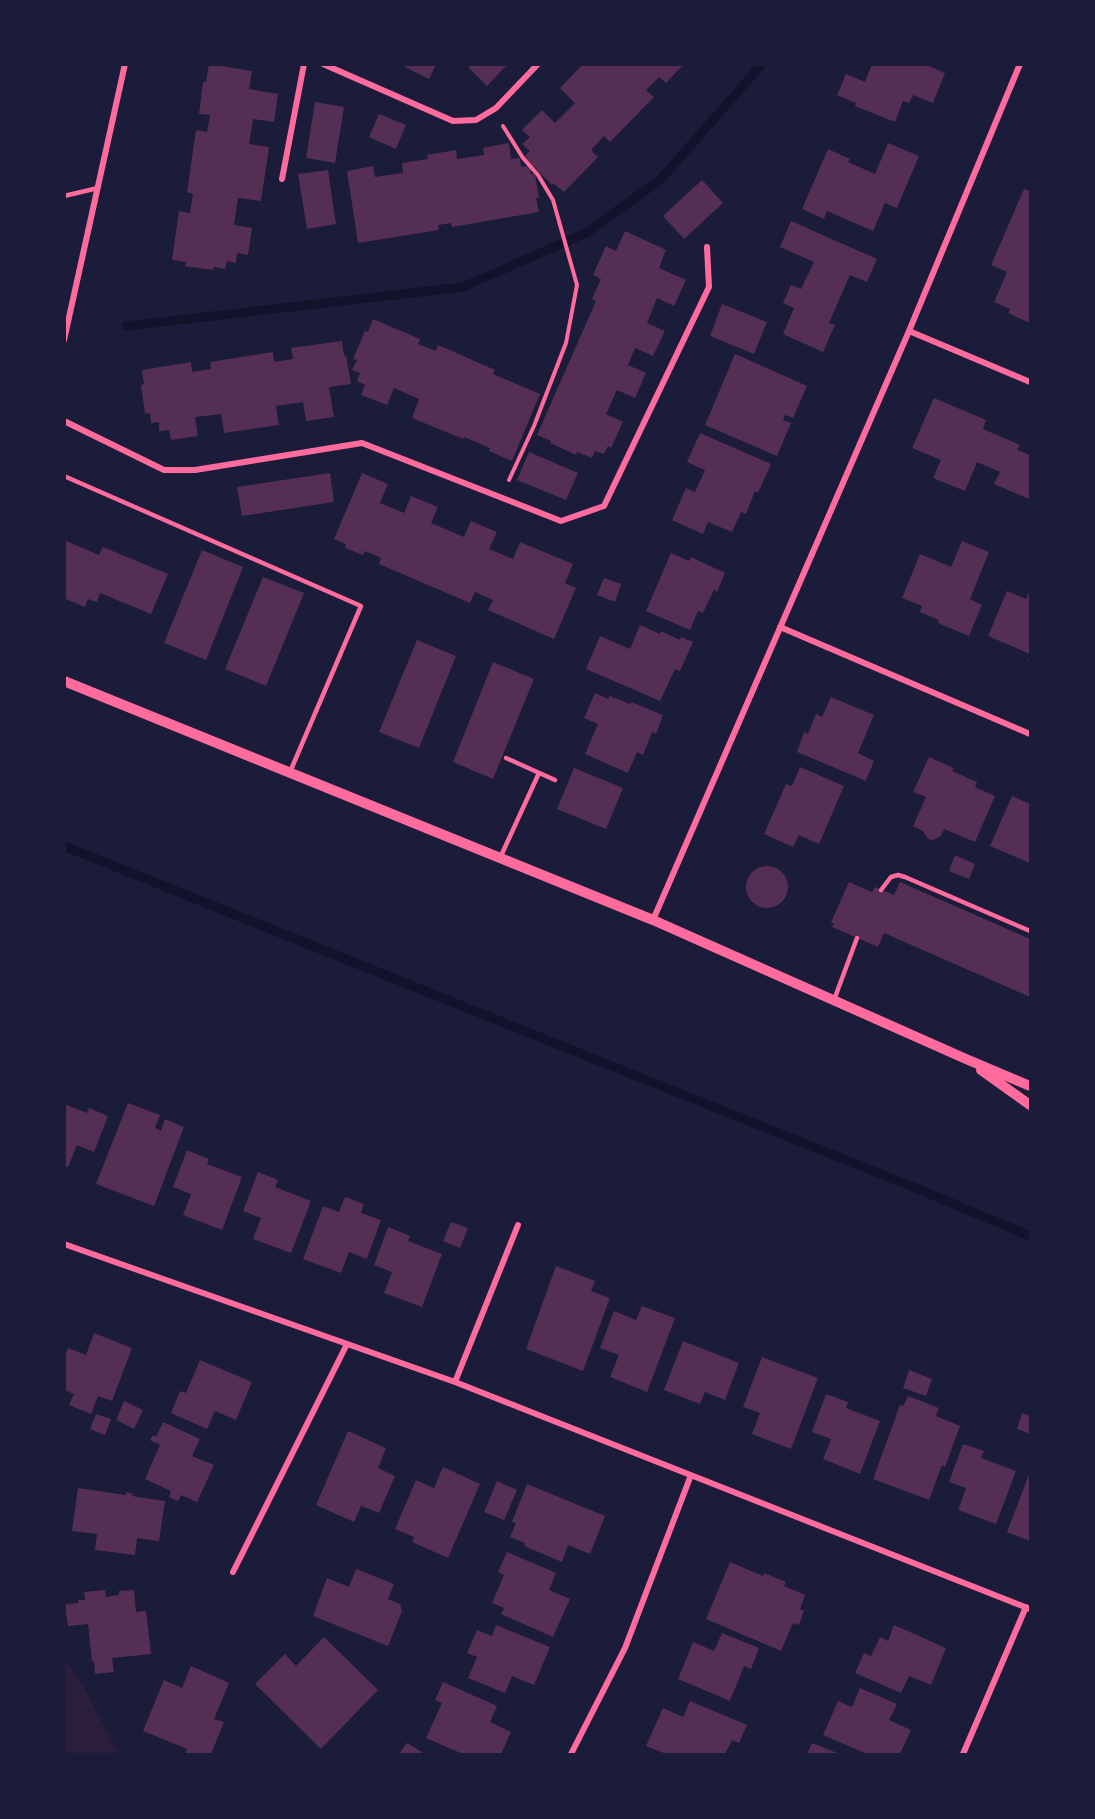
<!DOCTYPE html>
<html>
<head>
<meta charset="utf-8">
<style>
  body { margin:0 }
  #map { position:relative; width:1095px; height:1819px; overflow:hidden; background:#1b1b3a; font-family:"IBM Plex Sans",sans-serif }
  canvas { display:block }
  .frame { position:absolute; inset:0; border:66px solid #1b1b3a; pointer-events:none }
</style>
</head>
<body>
<div id="map">
<canvas width="1095" height="1819"></canvas>
<div class="frame"></div>
</div>
<script>
const ctx = document.querySelector('canvas').getContext('2d');
ctx.lineJoin = 'round';
function paint(path, color) { ctx.fillStyle = color; ctx.fill(path, 'evenodd'); }
const poly = rows => new Path2D(rows.map(r => 'M' + r).join(''));
function trace(path, color, width, dash) { ctx.strokeStyle = color; ctx.lineWidth = width; ctx.lineCap = dash ? 'butt' : 'round'; ctx.setLineDash(dash || []); ctx.stroke(path); }
const green = poly([
  [64,1658,83,1685,119,1754,65,1754]
]);
const stream = poly([
  [127,326,463,287,588,232,661,179,762,64],
  [64,846,923,1191,1030,1236]
]);
const building = poly([
  [209,64,252,71,249,89,278,94,274,122,253,119,249,144,269,147,261,201,238,198,234,225,252,228,248,255,237,253,236,263,227,261,225,269,214,267,213,270,185,266,186,262,172,260,179,211,190,213,193,194,187,192,196,130,207,132,210,115,199,114,203,82,206,82],
  [407,64,436,64,429,79,405,67],
  [470,64,508,64,487,86,468,67],
  [583,64,684,64,666,83,659,77,646,90,654,97,610,142,604,136,591,150,598,157,564,192,553,183,552,185,524,157,530,151,522,144,530,137,522,130,542,110,555,123,575,103,560,88],
  [872,64,924,64,945,73,933,103,913,95,909,103,903,101,895,122,855,106,856,103,837,95,846,74,865,82],
  [315,102,344,107,335,163,306,158],
  [379,114,406,125,396,149,369,137],
  [509,143,511,159,520,158,521,167,530,166,531,174,535,174,539,198,536,198,539,212,452,227,451,223,438,225,439,230,358,243,347,171,373,166,375,177,403,173,402,163,428,159,427,155,456,150,457,159,484,155,483,148],
  [888,143,919,156,897,208,885,203,873,231,827,211,824,219,802,209,828,149,850,159,848,162,875,174],
  [328,170,336,224,307,229,298,174],
  [702,180,723,203,684,239,663,216],
  [1024,189,1030,191,1030,323,1008,313,1010,309,994,302,1007,272,991,265],
  [791,221,877,259,867,282,850,275,829,323,835,325,823,352,783,334,794,308,783,303,791,285,801,289,814,262,780,247],
  [625,231,666,250,659,268,686,280,674,306,657,298,647,323,665,331,653,356,635,348,628,365,646,373,635,398,617,390,606,414,623,422,611,448,608,446,604,454,595,451,592,458,577,452,576,455,550,443,551,441,537,435,596,301,592,299,601,279,593,275,606,246,616,251],
  [722,304,767,322,754,354,710,336],
  [373,319,420,339,418,344,436,351,438,345,495,370,493,374,540,394,512,461,489,451,490,448,464,437,463,439,412,418,419,399,394,388,387,405,361,395,365,385,357,381,360,373,352,370,357,360,353,359,365,331,368,332],
  [342,341,344,356,346,355,351,384,329,387,334,417,306,421,303,402,276,406,279,425,224,433,221,414,195,417,198,436,171,440,169,430,159,431,159,422,151,423,150,413,145,414,141,385,144,384,142,370,191,362,192,372,211,369,210,362,273,352,274,362,293,359,291,348],
  [735,354,807,386,793,418,785,415,783,420,791,423,777,456,705,425],
  [934,398,986,420,983,429,1020,445,1017,450,1030,455,1030,495,1029,499,994,484,1000,472,977,462,965,491,933,478,941,460,912,448],
  [700,433,771,464,758,493,755,491,746,514,741,512,732,532,708,522,703,534,672,520,686,488,695,492,705,470,687,462],
  [529,452,578,473,566,500,517,480],
  [330,473,334,502,242,516,237,487],
  [362,473,388,484,380,503,404,513,411,496,438,507,431,523,464,537,471,521,497,532,489,549,513,559,520,542,573,564,565,583,576,588,554,639,488,610,493,600,475,592,470,603,379,564,381,558,365,551,363,555,345,548,346,544,334,539],
  [66,541,99,555,103,547,168,574,151,614,100,593,97,602,88,599,85,607,64,598],
  [962,541,989,552,970,599,982,605,969,636,938,623,939,620,920,612,922,606,902,598,920,554,951,567],
  [202,550,243,567,206,660,164,643],
  [671,553,689,561,691,557,725,573,717,592,714,590,703,613,698,611,690,630,646,611],
  [263,577,304,593,266,686,225,669],
  [604,578,621,584,615,602,597,595],
  [1030,590,1030,662,1028,661,1030,654,988,636,1007,591,1026,599],
  [640,625,660,634,661,631,680,640,681,637,693,642,680,671,675,669,660,701,586,669,600,636,630,649],
  [417,640,456,656,419,748,379,732],
  [493,662,534,679,493,779,453,762],
  [595,693,608,699,610,696,630,704,631,702,663,715,656,734,652,732,643,755,637,752,628,773,585,754,598,724,584,718],
  [831,697,874,715,858,753,874,761,866,781,797,752,804,732,808,734,816,714,822,717],
  [929,757,954,768,952,771,977,782,975,787,995,796,975,842,944,829,941,836,933,840,928,839,923,831,913,826,926,797,913,792],
  [800,767,844,786,819,844,799,835,793,847,764,834,786,784,792,786],
  [574,768,623,788,606,829,557,809],
  [1012,796,1030,804,1030,863,990,846],
  [955,855,975,864,969,879,949,871],
  '746 887a21 21 0 1 1 42 0a21 21 0 1 1-42 0Z',
  [849,882,872,892,875,887,894,895,900,882,1030,939,1030,997,884,933,878,947,832,927,834,924,831,922],
  [128,1103,160,1115,155,1128,161,1131,165,1119,184,1127,154,1206,96,1184],
  [64,1104,87,1113,89,1108,108,1116,94,1152,77,1145,68,1167,64,1166],
  [187,1150,209,1159,207,1164,242,1177,222,1230,183,1215,191,1194,173,1187],
  [258,1172,278,1180,275,1187,311,1201,291,1253,253,1239,261,1218,243,1211],
  [345,1197,364,1204,361,1213,381,1220,367,1259,349,1252,341,1273,303,1259,323,1206,339,1212],
  [451,1222,468,1228,460,1248,443,1241],
  [388,1227,410,1236,408,1241,442,1254,422,1307,384,1293,392,1272,374,1265],
  [556,1266,595,1281,591,1291,610,1298,583,1371,526,1349],
  [642,1306,675,1318,647,1392,610,1377,619,1355,600,1348,614,1311,636,1320],
  [94,1333,132,1348,112,1401,98,1396,91,1414,69,1405,74,1394,64,1390,64,1358,68,1348,86,1355],
  [683,1341,739,1363,725,1400,705,1392,700,1404,664,1390],
  [762,1357,818,1378,791,1449,752,1434,760,1413,743,1407],
  [200,1360,252,1382,236,1420,215,1411,207,1429,171,1413,180,1391,186,1393],
  [909,1370,932,1379,926,1396,903,1388],
  [826,1394,848,1402,846,1408,880,1421,860,1474,823,1459,831,1439,812,1432],
  [908,1396,939,1408,936,1416,960,1426,945,1467,942,1465,929,1500,873,1479,900,1405,903,1406],
  [124,1401,143,1410,134,1429,116,1420],
  [1022,1413,1030,1416,1030,1434,1017,1429],
  [96,1414,111,1419,105,1435,90,1429],
  [163,1422,200,1439,192,1456,214,1465,197,1502,181,1495,178,1501,169,1497,171,1491,145,1479,160,1445,150,1440,153,1435,156,1437],
  [348,1431,386,1448,378,1468,395,1476,379,1513,361,1506,354,1522,316,1505],
  [963,1444,984,1451,981,1458,1016,1471,996,1524,958,1510,966,1488,949,1482],
  [443,1467,480,1484,448,1558,412,1542,414,1537,395,1529,416,1480,434,1488],
  [1030,1472,1030,1541,1007,1532],
  [497,1481,517,1490,504,1520,484,1512],
  [527,1484,605,1516,590,1554,568,1545,562,1562,524,1546,525,1543,510,1537,516,1523,512,1522],
  [78,1488,126,1495,126,1492,133,1494,132,1496,165,1501,159,1541,137,1538,135,1555,95,1550,97,1534,72,1531],
  [507,1552,556,1573,549,1590,570,1599,553,1637,501,1614,504,1608,492,1603,504,1575,498,1572],
  [730,1562,763,1576,764,1573,786,1582,784,1586,805,1595,800,1609,804,1611,799,1625,793,1623,781,1651,706,1619],
  [356,1569,394,1584,388,1599,400,1604,402,1611,388,1646,313,1616,327,1578,349,1587],
  [105,1590,106,1597,119,1595,119,1591,134,1590,136,1612,146,1611,151,1654,112,1658,114,1672,95,1674,94,1661,92,1661,88,1624,68,1626,65,1604,78,1603,78,1600,85,1600,84,1592],
  [496,1625,550,1647,534,1685,512,1676,505,1693,468,1678,477,1657,467,1653,477,1630,492,1636],
  [894,1625,946,1648,931,1685,909,1676,901,1693,855,1673,864,1653,871,1656,880,1637,888,1641],
  [722,1633,759,1648,751,1669,744,1666,730,1701,678,1679,693,1642,714,1651],
  [324,1637,378,1690,321,1749,255,1684,285,1654,296,1666],
  [191,1666,229,1683,214,1719,224,1722,211,1754,185,1754,187,1749,143,1731,164,1680,182,1688],
  [443,1682,497,1706,490,1722,511,1732,501,1754,463,1754,426,1738,442,1703,435,1700],
  [860,1688,897,1704,889,1720,911,1730,900,1754,867,1754,823,1735,838,1701,852,1707],
  [690,1701,747,1725,739,1743,732,1740,725,1754,666,1754,646,1746,663,1708,683,1717],
  [407,1743,425,1754,399,1754],
  [812,1743,840,1754,807,1754]
]);
const path = poly([
  [64,65,65,64],
  [503,126,523,158,538,175,553,200,577,285,566,343,534,426,509,480]
]);
const service = poly([
  [64,196,98,188],
  [64,476,361,606,290,772],
  [506,758,555,780],
  [500,858,539,773],
  [881,890,891,877,898,875,905,877,1030,931],
  [834,1000,857,938]
]);
const minor = poly([
  [323,64,453,121,476,120,496,108,538,64],
  [282,179,304,64],
  [909,331,1030,382],
  [64,340,125,64],
  [64,421,164,470,195,470,362,443,561,521,604,506,709,287,707,247],
  [780,627,1030,734],
  [653,920,909,331,1020,64],
  [64,1244,455,1382,1030,1609],
  [455,1382,518,1225],
  [233,1572,347,1344],
  [571,1754,625,1648,691,1475],
  [963,1754,1026,1607]
]);
const tertiary = poly([
  [64,681,653,920,966,1059,1030,1086],
  [981,1070,1030,1105]
]);
paint(green, '#2a1e3b');
trace(stream, '#12122b', 9);
paint(building, '#542f53');
trace(path, '#ff6b9d', 4);
trace(service, '#ff6b9d', 4.5);
trace(minor, '#ff6b9d', 6);
trace(tertiary, '#ff6b9d', 10);
</script>
</body>
</html>
